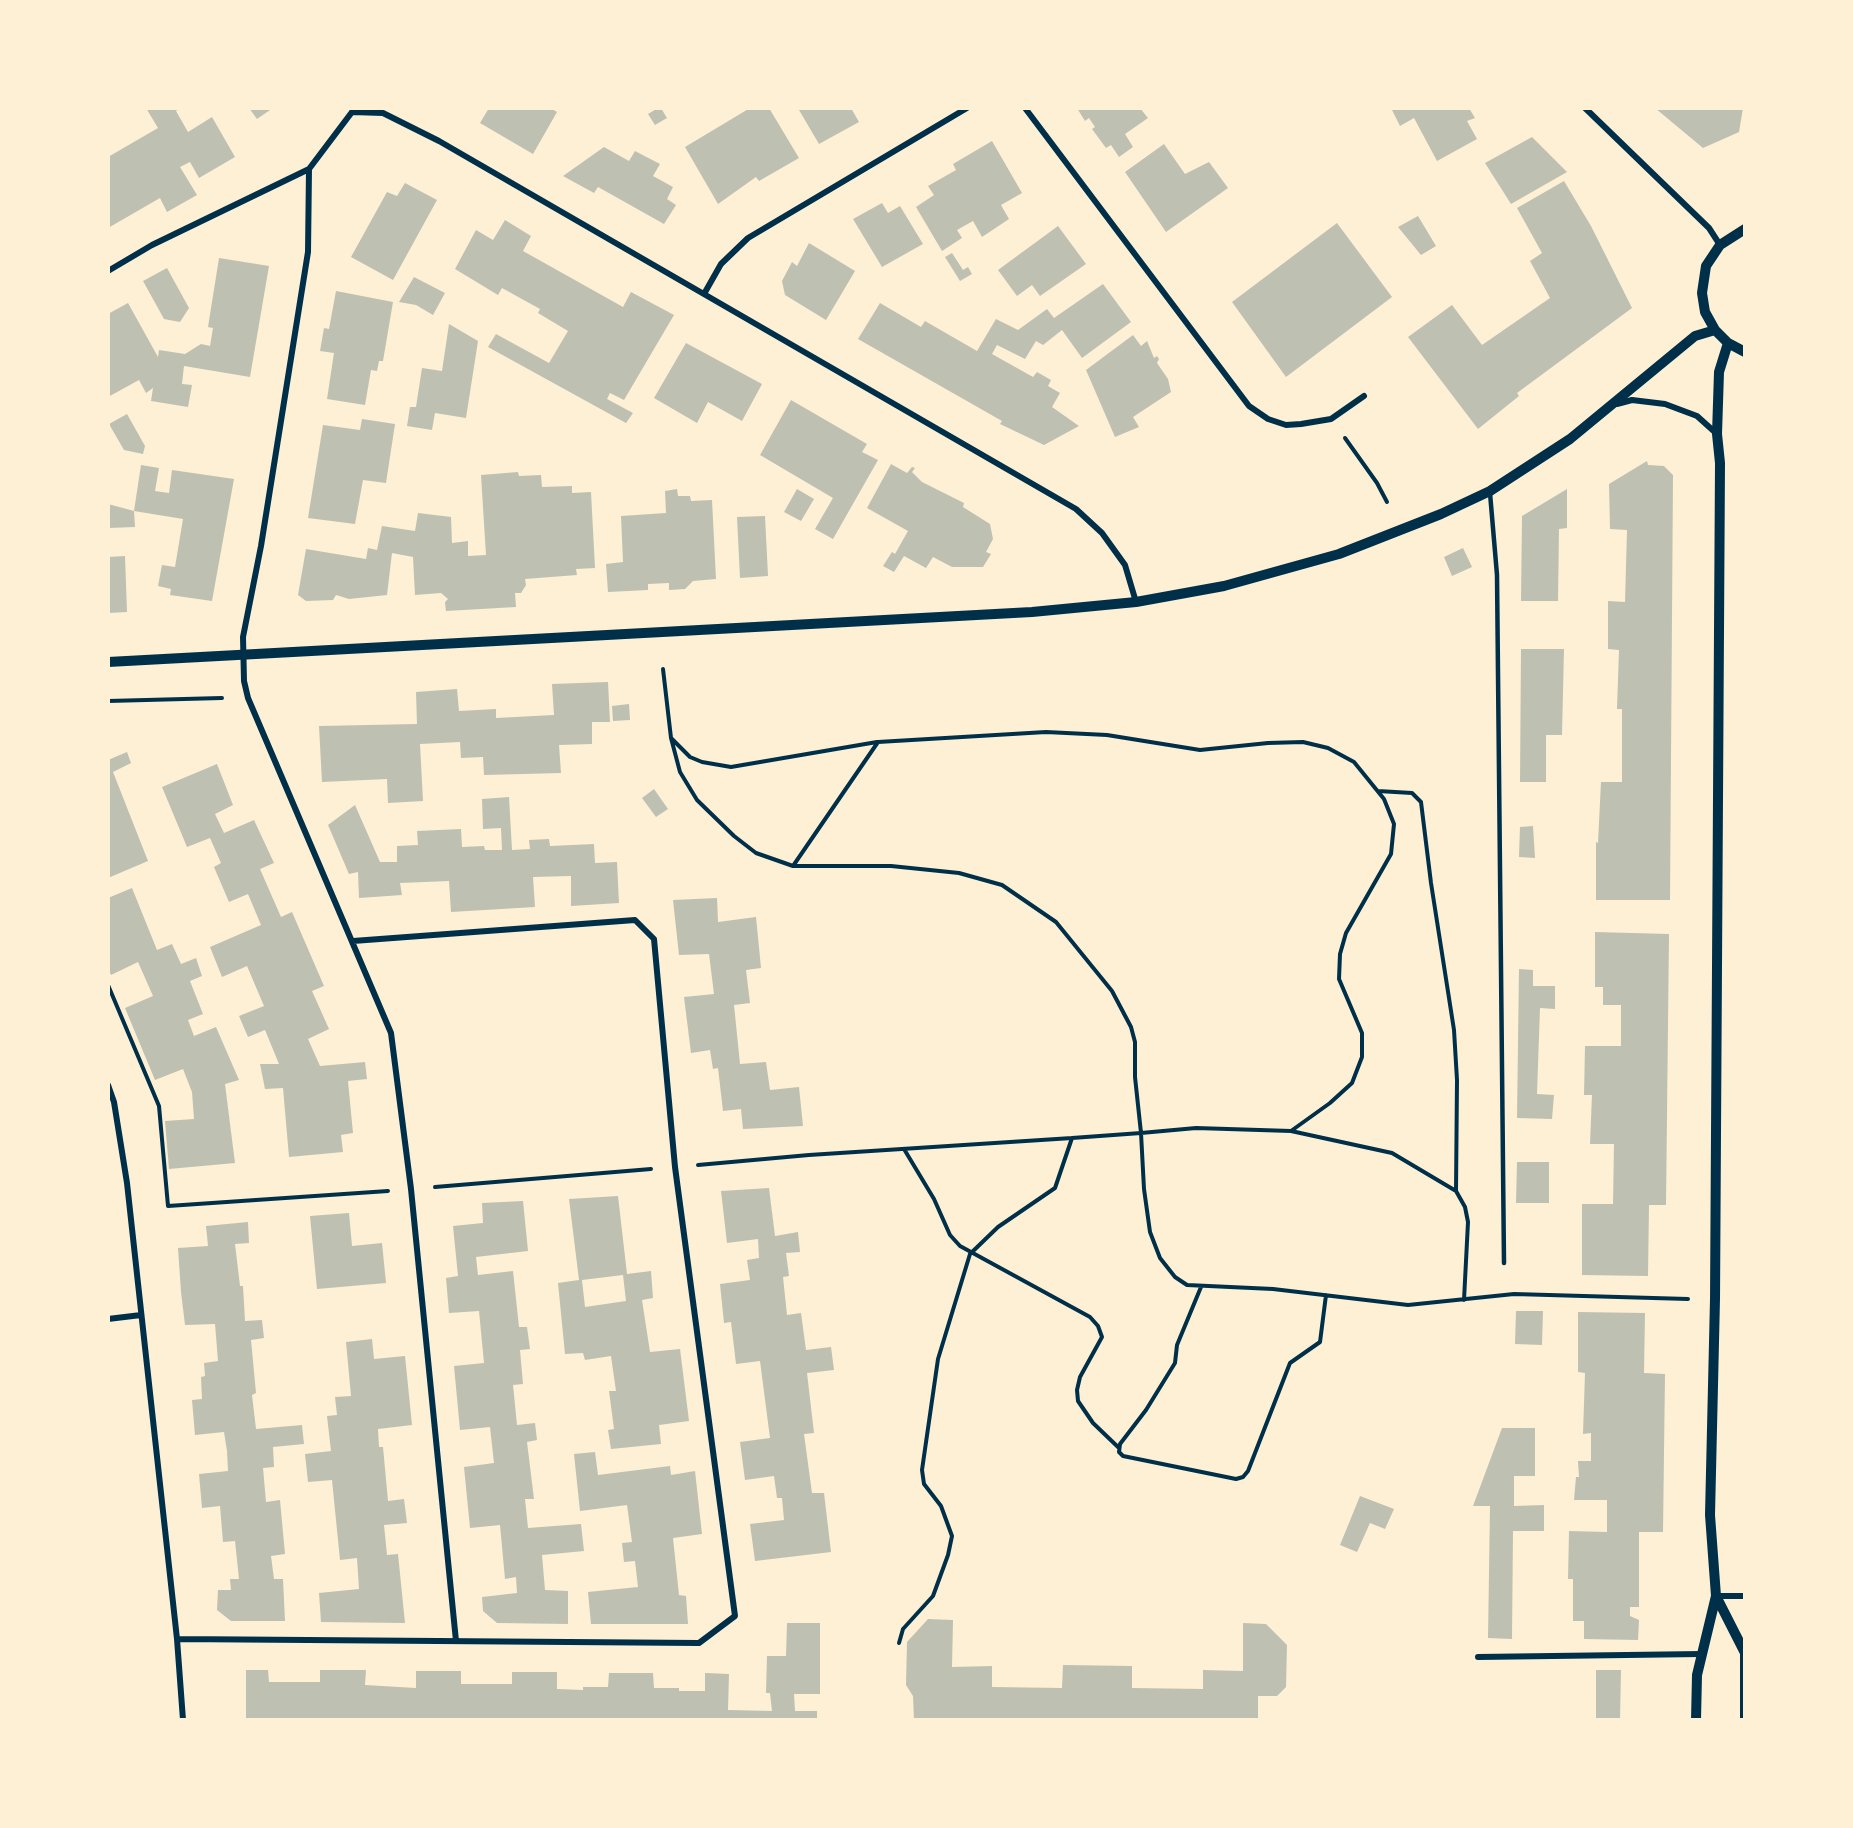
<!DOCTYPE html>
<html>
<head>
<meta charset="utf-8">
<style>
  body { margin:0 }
  #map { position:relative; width:1853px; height:1828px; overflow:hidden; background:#fdf0d5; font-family:Mulish,sans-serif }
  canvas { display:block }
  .frame { position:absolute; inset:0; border:110px solid #fdf0d5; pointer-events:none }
</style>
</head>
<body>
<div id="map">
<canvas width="1853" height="1828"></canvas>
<div class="frame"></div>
</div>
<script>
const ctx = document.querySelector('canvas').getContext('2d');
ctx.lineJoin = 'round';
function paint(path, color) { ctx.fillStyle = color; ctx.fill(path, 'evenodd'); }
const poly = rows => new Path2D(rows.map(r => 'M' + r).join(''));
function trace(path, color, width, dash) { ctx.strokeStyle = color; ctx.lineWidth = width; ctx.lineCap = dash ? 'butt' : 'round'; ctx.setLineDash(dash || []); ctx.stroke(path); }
const building = poly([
  [146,108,180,108,176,111,188,132,212,117,235,157,199,178,190,162,180,167,197,195,167,212,160,198,108,228,108,157,158,128],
  [249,108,273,108,257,119],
  [489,108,550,108,557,112,533,154,480,123],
  [658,108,661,108,667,118,655,125,648,114],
  [750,108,769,108,799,158,759,181,756,177,718,204,685,147],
  [804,108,851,108,859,122,819,144,799,110],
  [1077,108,1140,108,1148,118,1125,134,1133,147,1119,157,1111,145,1106,148,1092,129,1095,127,1089,118,1085,121],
  [1391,108,1469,108,1475,118,1467,121,1477,139,1437,161,1414,118,1400,126],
  [1655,108,1743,108,1739,132,1703,148],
  [1532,137,1567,172,1511,204,1485,163],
  [992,141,1022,193,1001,205,1009,219,982,237,973,221,957,230,962,238,942,251,916,207,934,195,928,186,956,170,953,164],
  [1164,144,1185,174,1209,162,1228,188,1166,232,1125,172],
  [604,147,629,161,635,151,660,164,653,176,673,187,667,199,676,205,664,224,598,187,594,193,563,176],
  [1564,181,1591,226,1632,308,1517,393,1519,396,1478,429,1408,337,1452,305,1482,345,1550,298,1530,261,1542,253,1517,208],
  [405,183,437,200,393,280,351,257,387,192,397,196],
  [882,203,888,213,900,206,923,244,882,267,853,219],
  [1418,216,1436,246,1421,255,1398,227],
  [505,220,531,236,523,251,623,307,631,292,674,315,624,400,610,393,607,399,633,413,626,423,488,347,496,334,549,363,568,331,538,313,540,309,502,288,498,295,455,269,476,230,493,240],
  [1337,223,1392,297,1286,377,1232,302],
  [1058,226,1086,264,1040,296,1032,285,1017,296,998,270],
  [809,243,855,271,826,320,785,295,782,281,792,262,797,266],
  [952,253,963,270,968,267,972,274,960,281,945,257],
  [219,258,269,266,250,377,184,366,182,384,192,385,188,407,151,401,153,388,146,393,139,380,108,397,108,314,128,303,158,357,159,350,185,354,201,344,210,346,213,328,208,327],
  [167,268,189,308,180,322,164,319,143,281],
  [414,277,445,293,433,315,416,305,399,302],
  [1103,284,1131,322,1082,358,1062,330,1043,345,1036,341,1025,359,997,345,992,354,1033,377,1037,372,1051,380,1048,386,1060,393,1052,407,1079,426,1044,445,1000,424,1002,421,858,339,880,303,921,327,925,321,977,351,996,319,1018,330,1047,309,1054,318],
  [336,291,393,302,383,361,379,361,377,371,371,370,365,405,327,399,334,353,320,351,324,328,329,329],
  [449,324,478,341,466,418,435,413,432,430,407,426,410,407,416,407,422,368,442,371],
  [1133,335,1141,346,1147,341,1154,358,1157,356,1159,359,1157,363,1168,379,1171,392,1133,417,1139,427,1115,437,1086,370],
  [686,343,762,384,742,421,708,402,697,423,654,398],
  [791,400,867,444,862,452,878,460,833,539,815,529,833,498,760,455],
  [127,414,145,446,143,454,124,450,109,424],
  [362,419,395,424,386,483,363,480,355,524,308,518,323,425,360,430],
  [1647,461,1648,465,1664,466,1673,475,1670,900,1596,900,1596,842,1598,843,1601,782,1622,782,1622,709,1617,709,1619,650,1608,649,1608,601,1625,602,1627,530,1610,529,1609,484],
  [891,464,907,473,912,467,915,468,912,472,922,482,964,503,963,507,990,524,993,539,986,552,991,554,983,567,952,567,933,557,926,568,904,556,894,572,883,566,892,552,895,554,908,531,867,508],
  [141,465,159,468,155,491,169,493,172,470,234,479,212,601,170,595,171,589,158,586,162,565,175,567,183,519,134,511,135,527,108,528,108,504,134,511],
  [518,472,519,476,541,475,542,487,572,486,572,493,591,492,595,568,576,569,577,575,525,579,526,585,521,593,515,593,516,607,446,611,445,602,448,599,441,593,415,595,413,557,392,553,387,595,349,599,336,595,333,600,306,601,298,595,306,549,366,559,368,548,377,550,382,526,415,531,418,513,451,517,452,543,468,541,468,556,486,555,481,475],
  [677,489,678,496,690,496,691,501,712,500,716,579,693,581,685,589,669,590,669,583,648,584,648,590,608,592,606,564,623,562,621,516,666,513,665,491],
  [797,489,814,499,801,521,784,512],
  [1567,489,1567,528,1559,529,1558,601,1521,601,1522,516],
  [765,516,768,576,740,578,737,517],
  [1463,548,1472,567,1452,576,1444,557],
  [125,556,127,612,108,613,108,557],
  [1521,649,1564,649,1562,735,1546,735,1546,782,1520,782],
  [608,682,610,722,592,722,592,744,559,745,561,773,484,775,483,757,461,758,460,742,420,744,423,801,388,803,387,779,322,782,319,726,417,724,416,692,457,689,459,711,496,709,496,718,554,715,552,684],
  [629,704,630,720,613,721,612,706],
  [127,752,131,763,113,772,148,861,108,878,108,760],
  [217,764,233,805,215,814,224,833,254,820,274,863,260,869,281,917,292,912,324,986,312,991,329,1029,308,1039,320,1066,365,1062,367,1079,348,1081,353,1133,341,1135,343,1152,289,1157,283,1088,265,1089,260,1064,279,1064,265,1030,248,1037,239,1016,264,1006,247,966,222,977,210,947,261,925,248,894,229,902,214,867,221,863,210,838,187,847,162,787],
  [654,789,668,809,656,817,642,798],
  [509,797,512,850,530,849,529,840,549,839,550,846,594,844,595,863,617,862,619,903,571,906,571,876,533,877,535,907,451,912,449,881,400,883,402,895,359,898,358,872,349,874,328,825,355,805,380,862,397,862,397,846,418,845,417,831,461,829,462,847,484,846,485,850,502,850,501,828,483,829,482,799],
  [1533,826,1535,858,1519,857,1520,827],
  [132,888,157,950,172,944,181,964,196,958,202,976,190,981,203,1014,188,1020,194,1036,216,1027,239,1080,225,1084,235,1163,169,1169,165,1121,194,1119,192,1092,183,1069,155,1080,125,1008,153,996,138,962,111,975,108,968,108,898],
  [717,898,718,922,756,917,761,968,746,970,750,1003,734,1005,740,1064,766,1062,770,1090,799,1087,803,1126,743,1129,741,1109,723,1111,718,1068,713,1069,710,1050,691,1053,684,997,714,994,709,954,679,955,673,900],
  [1595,932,1669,934,1666,1205,1649,1205,1648,1276,1582,1275,1582,1204,1613,1204,1614,1144,1590,1144,1592,1095,1584,1095,1585,1046,1621,1046,1621,1005,1603,1005,1603,987,1595,987],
  [1519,969,1533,970,1533,986,1555,986,1555,1009,1540,1008,1537,1094,1554,1095,1552,1119,1517,1118],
  [1517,1162,1549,1162,1549,1203,1516,1203],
  [769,1188,775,1236,798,1232,800,1252,786,1253,789,1276,783,1277,787,1315,801,1313,806,1350,831,1347,834,1370,807,1373,814,1433,804,1434,812,1493,824,1493,831,1552,755,1561,750,1524,784,1520,782,1498,777,1498,774,1476,745,1480,740,1442,770,1438,760,1361,736,1364,731,1322,724,1323,720,1284,750,1280,747,1260,759,1258,758,1239,727,1243,721,1191],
  [618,1196,627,1274,651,1271,653,1298,642,1300,650,1352,680,1349,689,1421,659,1425,661,1444,611,1449,608,1430,614,1429,609,1391,616,1391,611,1356,585,1360,583,1353,565,1354,558,1283,579,1280,569,1199],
  [623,1275,626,1301,585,1307,582,1280],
  [523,1201,528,1251,476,1257,478,1275,513,1271,519,1327,527,1327,530,1349,520,1350,523,1384,513,1385,517,1425,535,1423,537,1440,527,1442,534,1499,525,1499,528,1528,581,1524,584,1551,542,1555,545,1590,568,1591,568,1624,497,1623,483,1611,482,1597,517,1593,516,1577,505,1579,500,1525,470,1528,464,1467,494,1463,490,1427,460,1430,454,1366,484,1363,479,1311,449,1313,446,1278,458,1276,453,1226,483,1223,482,1203],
  [349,1213,352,1246,382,1243,386,1283,317,1289,310,1216],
  [248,1222,249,1243,235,1244,240,1286,243,1286,245,1321,262,1320,264,1338,251,1340,256,1393,252,1395,256,1429,302,1425,304,1444,273,1447,274,1467,263,1468,266,1502,280,1500,285,1554,271,1556,274,1579,283,1579,285,1621,231,1621,217,1610,218,1590,231,1590,230,1579,239,1579,235,1541,223,1542,220,1506,202,1508,199,1474,228,1471,227,1451,224,1432,195,1435,192,1400,202,1399,201,1377,205,1376,204,1363,218,1361,215,1324,185,1325,181,1292,178,1248,208,1246,206,1226],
  [1516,1311,1543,1311,1542,1345,1515,1344],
  [1578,1312,1645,1313,1644,1373,1665,1374,1663,1532,1639,1532,1639,1607,1630,1607,1630,1616,1639,1620,1638,1640,1584,1639,1584,1621,1573,1621,1573,1579,1568,1579,1569,1531,1607,1532,1607,1500,1574,1500,1576,1477,1579,1477,1578,1461,1591,1461,1591,1433,1583,1434,1585,1373,1578,1372],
  [372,1339,374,1359,405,1356,412,1425,378,1429,379,1447,383,1447,388,1501,404,1499,407,1523,384,1525,387,1555,398,1554,405,1623,321,1622,319,1593,359,1589,357,1558,340,1560,332,1480,308,1482,305,1454,331,1451,327,1416,337,1415,335,1397,351,1396,346,1342],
  [1502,1428,1535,1428,1535,1476,1514,1476,1514,1506,1544,1505,1544,1531,1513,1531,1512,1639,1488,1638,1490,1506,1473,1506],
  [595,1452,598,1475,670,1466,671,1475,695,1471,702,1534,673,1538,679,1595,686,1596,688,1624,591,1624,588,1592,638,1587,635,1561,624,1562,622,1543,632,1542,627,1505,580,1511,574,1454],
  [1360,1496,1394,1509,1385,1529,1370,1523,1357,1552,1340,1545],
  [928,1619,953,1620,952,1667,992,1666,992,1687,1062,1688,1063,1665,1132,1666,1132,1688,1203,1689,1203,1670,1243,1671,1243,1623,1266,1624,1287,1645,1286,1687,1277,1696,1258,1696,1258,1720,914,1720,913,1696,906,1685,907,1642],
  [787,1623,820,1623,820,1694,794,1694,795,1711,817,1711,817,1720,246,1720,246,1670,268,1670,269,1682,320,1682,320,1670,366,1670,365,1685,416,1688,416,1671,461,1671,461,1684,512,1684,512,1672,557,1672,557,1689,583,1690,583,1687,608,1687,609,1673,653,1673,654,1688,679,1688,679,1691,705,1691,705,1673,729,1674,728,1710,772,1711,770,1693,766,1693,767,1656,786,1656],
  [1596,1670,1621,1670,1620,1720,1596,1720]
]);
const path = poly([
  [1345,438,1377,483,1387,502],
  [663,669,671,738,680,772,697,800,734,836,756,853,793,866],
  [108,701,222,698],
  [671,738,690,757,702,762,731,767,877,742],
  [1378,791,1412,793,1421,802,1431,883,1454,1030,1457,1080,1456,1191],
  [108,985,159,1106,168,1206,388,1191],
  [1291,1131,1392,1153,1456,1191,1465,1207,1468,1222,1464,1300],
  [904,1149,934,1199,950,1235,960,1246,1090,1317,1098,1326,1102,1337,1080,1377,1077,1390,1078,1401,1093,1423,1118,1447],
  [698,1165,809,1155,1072,1138,1141,1133,1196,1128,1291,1131,1330,1103,1352,1083,1362,1057,1362,1033,1339,979,1340,954,1346,933,1391,854,1394,824,1384,799,1354,762,1328,748,1303,742,1268,743,1200,750,1107,735,1046,732,878,742,793,866,891,866,959,873,1002,885,1056,922,1112,991,1131,1027,1135,1042,1135,1077,1141,1133,1144,1189,1150,1232,1160,1258,1175,1277,1187,1285,1273,1289,1408,1305,1514,1294,1688,1299],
  [435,1187,651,1169],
  [1201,1287,1177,1345,1175,1363,1146,1410,1120,1444,1119,1452,1123,1456,1236,1479,1243,1477,1248,1471,1290,1363,1320,1342,1326,1295],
  [899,1643,903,1629,933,1596,948,1555,952,1536,941,1506,924,1484,922,1470,938,1359,970,1254,998,1227,1055,1188,1072,1138]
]);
const service = poly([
  [1490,493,1497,575,1504,1263]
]);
const minor = poly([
  [1025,108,1249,406,1268,419,1286,425,1301,424,1331,419,1364,396],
  [1585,108,1709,228,1720,245],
  [352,112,309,169,308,252,261,546,243,637,244,681,248,698,391,1033,411,1189,456,1641],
  [352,112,383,113,439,141,1076,509,1102,533,1125,565,1136,602],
  [108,271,152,245,309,169],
  [704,294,721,264,748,238,967,108],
  [1617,404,1632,400,1665,404,1697,416,1717,434],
  [108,1085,114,1102,127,1183,177,1639,183,1720],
  [108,1319,141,1315],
  [1716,1596,1745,1596],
  [177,1639,699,1643,735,1616,675,1167,654,939,635,920,353,941],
  [1478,1657,1701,1654]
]);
const tertiary = poly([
  [1745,229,1720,245,1706,266,1702,293,1705,312,1715,330,1728,343,1745,352],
  [108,662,1032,612,1136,602,1224,586,1339,554,1441,514,1490,491,1570,439,1695,336,1715,330],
  [1716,1596,1745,1653,1745,1720],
  [1696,1720,1697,1675,1716,1596,1710,1515,1715,1299,1720,463,1717,434,1719,372,1728,343]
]);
paint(building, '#bec0b2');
trace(path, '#003049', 4);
trace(service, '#003049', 4.5);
trace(minor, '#003049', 6);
trace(tertiary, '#003049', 10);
</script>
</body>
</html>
